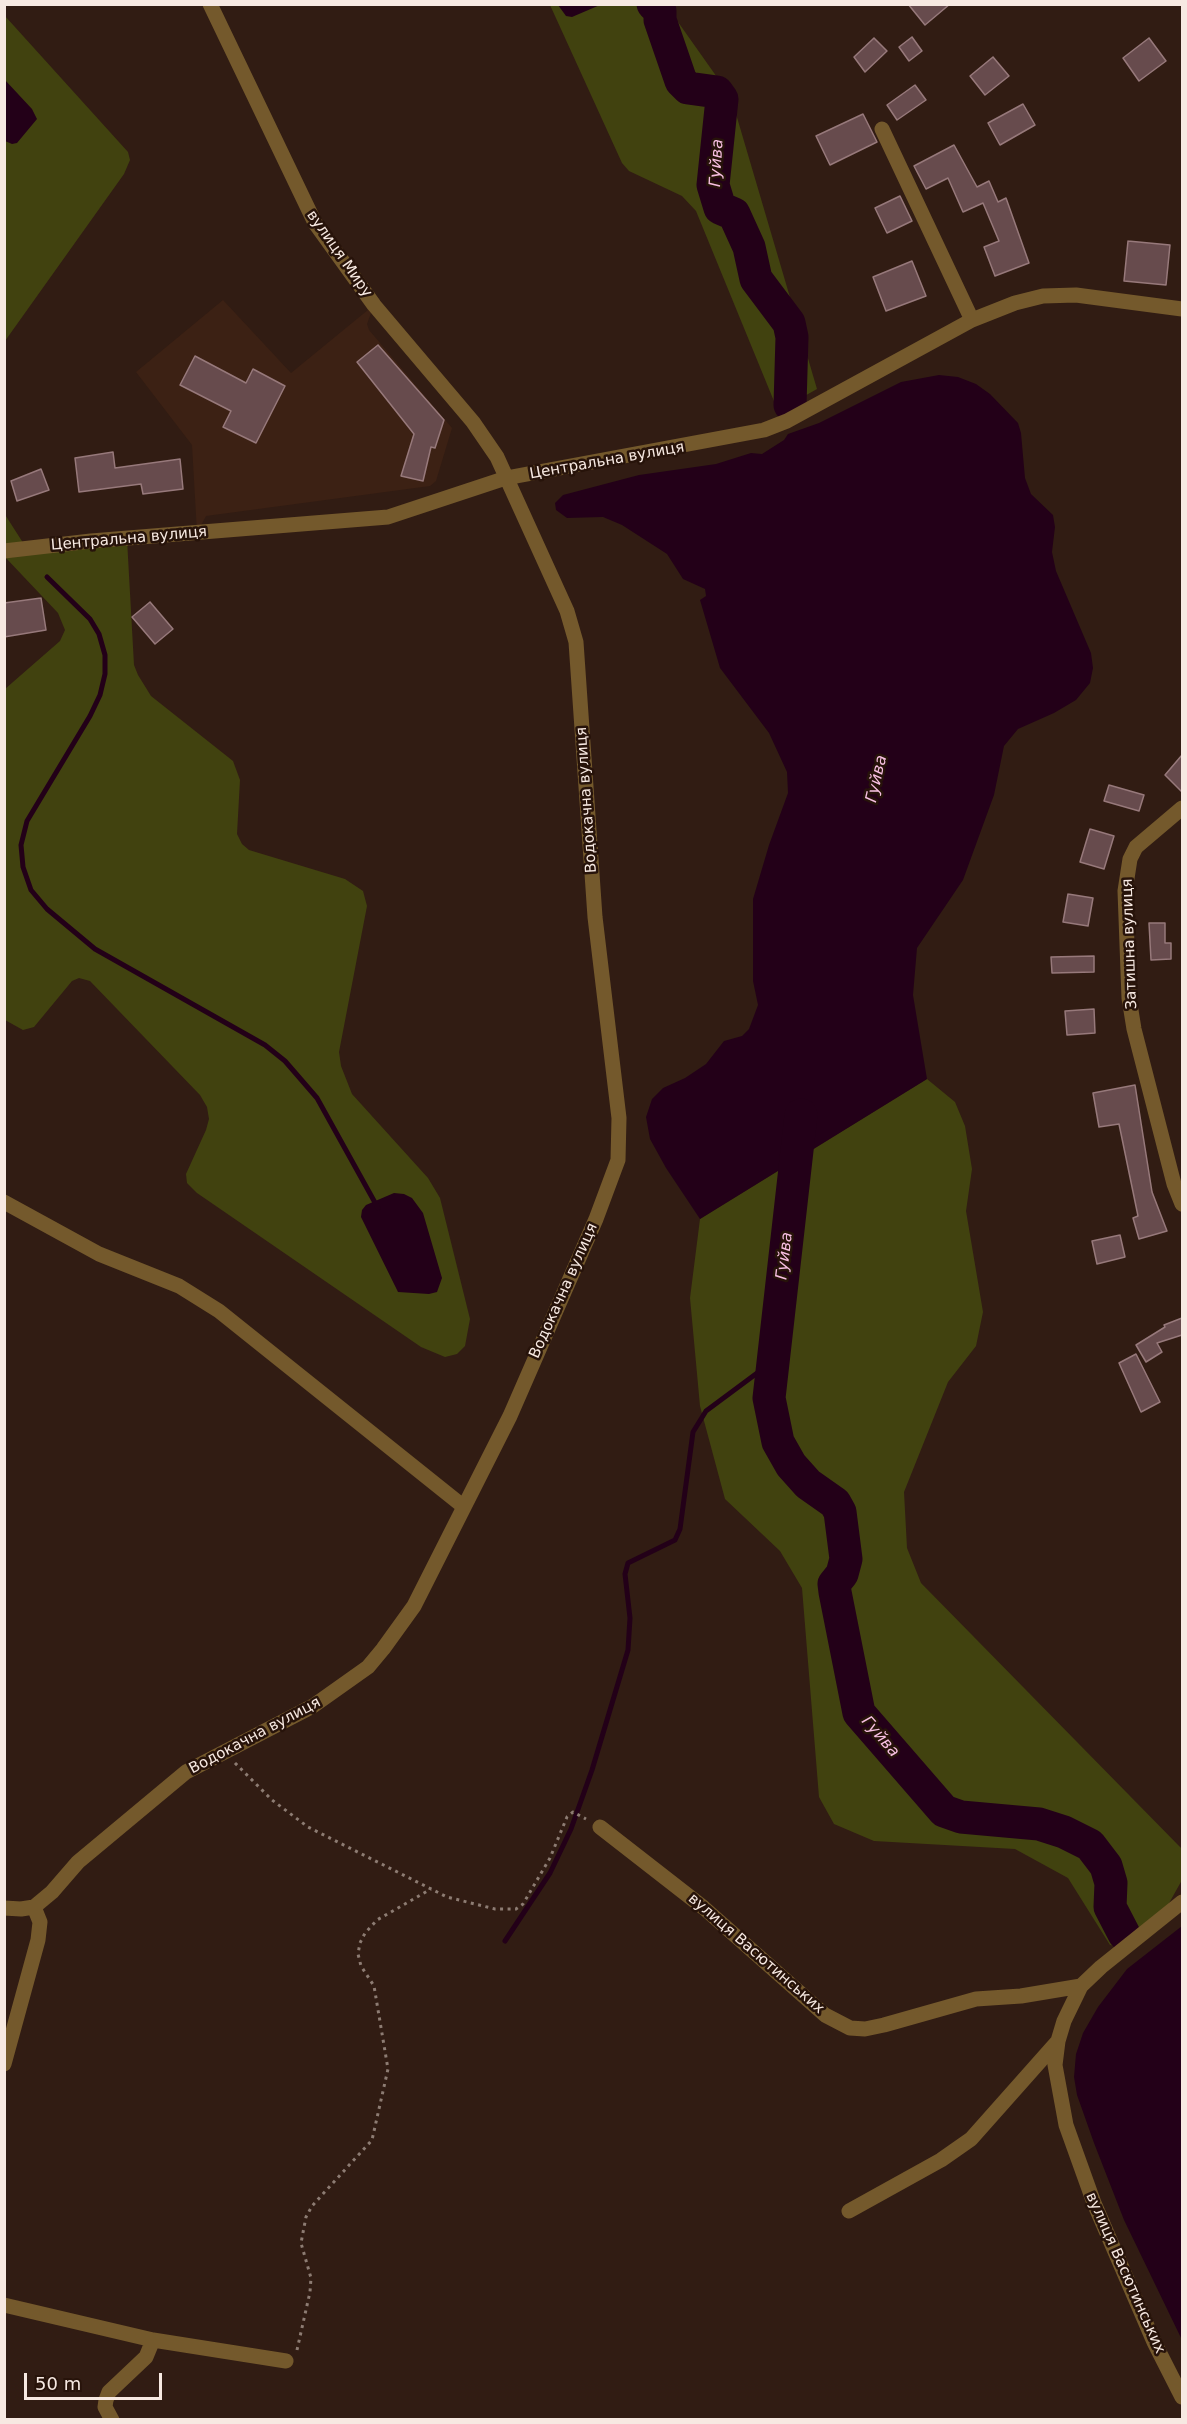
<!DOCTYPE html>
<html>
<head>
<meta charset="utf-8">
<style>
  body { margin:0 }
  #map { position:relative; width:1187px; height:2424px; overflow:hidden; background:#311c13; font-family:"DejaVu Sans",sans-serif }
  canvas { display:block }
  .frame { position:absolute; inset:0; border:6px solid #f7e9e2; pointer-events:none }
  .scale { position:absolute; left:24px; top:2373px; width:138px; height:27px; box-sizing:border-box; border:3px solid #f7e9e2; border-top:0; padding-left:8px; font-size:18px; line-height:21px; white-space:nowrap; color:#f7e9e2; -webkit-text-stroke:4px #27130a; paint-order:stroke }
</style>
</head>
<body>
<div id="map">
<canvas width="1187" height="2424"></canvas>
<div class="frame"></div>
<div class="scale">50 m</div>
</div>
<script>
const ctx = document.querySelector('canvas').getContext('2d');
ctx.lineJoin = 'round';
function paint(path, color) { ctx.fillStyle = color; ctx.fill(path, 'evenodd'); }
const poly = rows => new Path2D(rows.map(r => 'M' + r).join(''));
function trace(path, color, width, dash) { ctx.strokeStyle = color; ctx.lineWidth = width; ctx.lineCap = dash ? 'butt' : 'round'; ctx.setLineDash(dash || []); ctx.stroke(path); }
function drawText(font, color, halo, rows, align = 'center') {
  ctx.font = font + ' "DejaVu Sans",sans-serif'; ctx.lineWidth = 5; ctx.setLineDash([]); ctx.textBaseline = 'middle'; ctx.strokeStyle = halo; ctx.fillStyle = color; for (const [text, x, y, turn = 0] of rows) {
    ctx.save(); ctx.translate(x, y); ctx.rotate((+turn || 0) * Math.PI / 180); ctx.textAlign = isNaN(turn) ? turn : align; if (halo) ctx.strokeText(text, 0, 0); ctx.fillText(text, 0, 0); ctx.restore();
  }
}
const built = poly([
  [223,300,291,373,374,305,367,324,369,330,452,428,436,481,430,486,206,516,197,533,192,445,136,372]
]);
const green = poly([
  [550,5,666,5,731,97,817,389,778,411,696,211,682,196,629,171,622,163],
  [5,16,128,152,130,160,124,174,5,341],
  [4,513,27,549,127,539,134,665,138,675,151,696,233,761,240,780,237,834,242,844,249,850,345,879,363,891,367,906,339,1052,341,1066,352,1094,428,1178,440,1198,470,1319,465,1346,457,1354,445,1357,421,1347,197,1193,187,1183,186,1174,206,1130,209,1119,207,1107,200,1095,90,981,79,978,72,981,34,1027,23,1030,5,1020,5,689,60,641,65,630,58,613,5,557],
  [927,1079,955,1102,965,1126,972,1169,966,1211,983,1312,976,1346,948,1382,904,1492,907,1548,921,1583,1182,1849,1182,1880,1168,1905,1116,1946,1110,1945,1068,1878,1015,1849,874,1841,834,1824,819,1797,802,1588,780,1551,725,1499,700,1406,690,1298,700,1219]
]);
const water = poly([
  [558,5,600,5,572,17,566,16],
  [5,80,32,109,37,119,17,143,12,144,5,141],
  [939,375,958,377,976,384,990,394,1018,423,1021,433,1025,478,1031,494,1053,515,1055,527,1052,552,1056,571,1091,653,1093,668,1090,683,1076,700,1054,713,1018,729,1004,746,994,795,963,880,917,948,913,995,927,1079,700,1219,666,1168,650,1139,646,1117,652,1099,663,1088,685,1078,706,1064,724,1041,742,1036,749,1029,758,1005,753,981,753,899,769,845,788,793,787,772,769,733,720,668,700,600,706,596,705,589,683,579,667,554,622,525,603,517,567,518,556,510,555,503,563,495,639,475,716,464,751,453,762,454,784,440,788,434,819,423,901,382],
  [394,1193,404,1194,412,1198,423,1213,442,1278,437,1292,429,1294,398,1292,361,1217,362,1210,366,1205],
  [1182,1926,1182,2340,1124,2220,1094,2143,1077,2095,1074,2077,1076,2054,1083,2033,1098,2007,1127,1969]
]);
const stream = poly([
  [47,577,90,619,99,634,105,655,105,674,100,695,90,716,27,821,21,845,23,867,31,890,47,909,95,949,265,1045,285,1061,317,1098,378,1208],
  [505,1941,550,1873,571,1829,592,1770,628,1650,630,1618,625,1574,628,1563,675,1540,680,1529,693,1432,706,1411,772,1362]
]);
const river = poly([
  [653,4,660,11,660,20,681,81,688,88,717,92,722,99,713,185,720,208,734,214,749,247,756,279,789,323,792,337,790,405],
  [801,1115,769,1398,778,1442,791,1465,808,1484,835,1503,840,1512,846,1559,842,1574,834,1584,835,1592,859,1713,944,1811,961,1817,1039,1824,1064,1832,1090,1845,1106,1866,1111,1883,1110,1907,1124,1934]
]);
const building = poly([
  [908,4,950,4,925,25,908,4],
  [912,37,922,51,909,61,899,47,912,37],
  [874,38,887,51,865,72,854,57,874,38],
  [1149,38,1166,61,1139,81,1123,58,1149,38],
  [993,57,1009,76,985,95,970,76,993,57],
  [915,85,926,100,897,120,887,105,915,85],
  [1023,104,1035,125,1000,145,988,123,1023,104],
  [863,114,877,142,830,165,816,136,863,114],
  [954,145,977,187,989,181,998,202,1006,198,1029,263,995,276,984,247,999,241,983,203,963,212,948,178,926,189,914,166,954,145],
  [900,196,912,221,887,233,875,208,900,196],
  [1128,241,1170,245,1166,285,1124,281,1128,241],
  [912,261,926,296,886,311,873,277,912,261],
  [378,345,444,420,435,448,431,447,423,481,401,476,414,434,357,362,378,345],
  [195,356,246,383,253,369,285,386,256,443,223,427,231,411,180,385,195,356],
  [113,452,115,468,180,459,183,489,143,494,141,484,79,492,75,458,113,452],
  [41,469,49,490,17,501,11,481,41,469],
  [41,598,46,630,4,637,4,603,41,598],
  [150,602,173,629,155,644,132,617,150,602],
  [1182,755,1182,792,1165,775,1182,755],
  [1109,785,1144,795,1139,811,1104,801,1109,785],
  [1090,829,1114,836,1104,869,1080,862,1090,829],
  [1068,894,1093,898,1088,926,1063,922,1068,894],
  [1149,923,1165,923,1165,943,1171,943,1171,959,1151,960,1149,923],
  [1094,956,1094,972,1052,973,1051,957,1094,956],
  [1094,1009,1095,1033,1067,1035,1065,1011,1094,1009],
  [1135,1085,1152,1192,1167,1231,1139,1239,1133,1218,1138,1216,1119,1124,1099,1127,1093,1093,1135,1085],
  [1120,1235,1125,1257,1097,1264,1092,1241,1120,1235],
  [1182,1318,1182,1335,1157,1343,1162,1352,1146,1362,1136,1345,1165,1327,1164,1325,1182,1318],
  [1136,1354,1160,1402,1141,1412,1119,1363,1136,1354]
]);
const path = poly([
  [235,1763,272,1800,308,1827,447,1897,495,1909,516,1909,523,1904,550,1858,567,1817,573,1812,586,1819],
  [297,2350,310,2292,311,2278,301,2243,306,2217,312,2206,372,2140,388,2069,374,1986,361,1966,358,1954,360,1943,365,1933,377,1920,431,1889]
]);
const minor = poly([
  [882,129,972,320],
  [4,551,91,541,388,517,506,478,764,430,787,421,972,320,1015,303,1043,296,1076,295,1182,309],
  [1182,808,1136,847,1130,859,1125,891,1129,998,1134,1029,1174,1184,1182,1204],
  [4,1202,99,1254,179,1286,219,1311,464,1507],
  [600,1827,704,1908,825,2015,850,2028,865,2029,884,2025,976,1999,1021,1996,1081,1986],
  [1182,1902,1101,1967,1081,1986,1064,2021,1058,2041,1055,2065,1066,2125,1094,2203,1154,2342,1182,2397],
  [4,1908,21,1909,34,1907,52,1892,78,1862,186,1772,313,1706,368,1667,383,1649,414,1606,510,1416,596,1219,618,1160,619,1118,595,917,576,642,567,611,497,457,473,422,374,305,315,223,210,4],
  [4,2064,38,1940,40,1922,34,1907],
  [849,2211,941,2160,971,2139,1058,2041],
  [4,2305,153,2340,286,2361],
  [112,2420,105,2407,106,2400,109,2392,146,2357,153,2340]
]);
const streetNames = [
  ["вулиця Миру",339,254,55],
  ["Центральна вулиця",607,461,-10],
  ["Центральна вулиця",129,539,-5],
  ["Водокачна вулиця",587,800,-94],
  ["Затишна вулиця",1130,944,-92],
  ["Водокачна вулиця",564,1291,-66],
  ["Водокачна вулиця",255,1736,-28],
  ["вулиця Васютинських",756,1954,41],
  ["вулиця Васютинських",1125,2273,66]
];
const waterNames = [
  ["Гуйва",717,163,-87],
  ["Гуйва",877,779,-77],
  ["Гуйва",785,1256,-83],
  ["Гуйва",880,1737,49]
];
paint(built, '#3c2114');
paint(green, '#41420f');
paint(water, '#230018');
trace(stream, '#230018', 5);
trace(river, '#230018', 33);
paint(building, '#674b4d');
trace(building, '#97797b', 1.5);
trace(path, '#8d7c73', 3, [3, 4.5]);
trace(minor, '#74592c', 15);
drawText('15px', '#f7e9e2', '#27130a', streetNames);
drawText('italic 16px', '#f7bfe1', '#27130a', waterNames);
</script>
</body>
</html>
